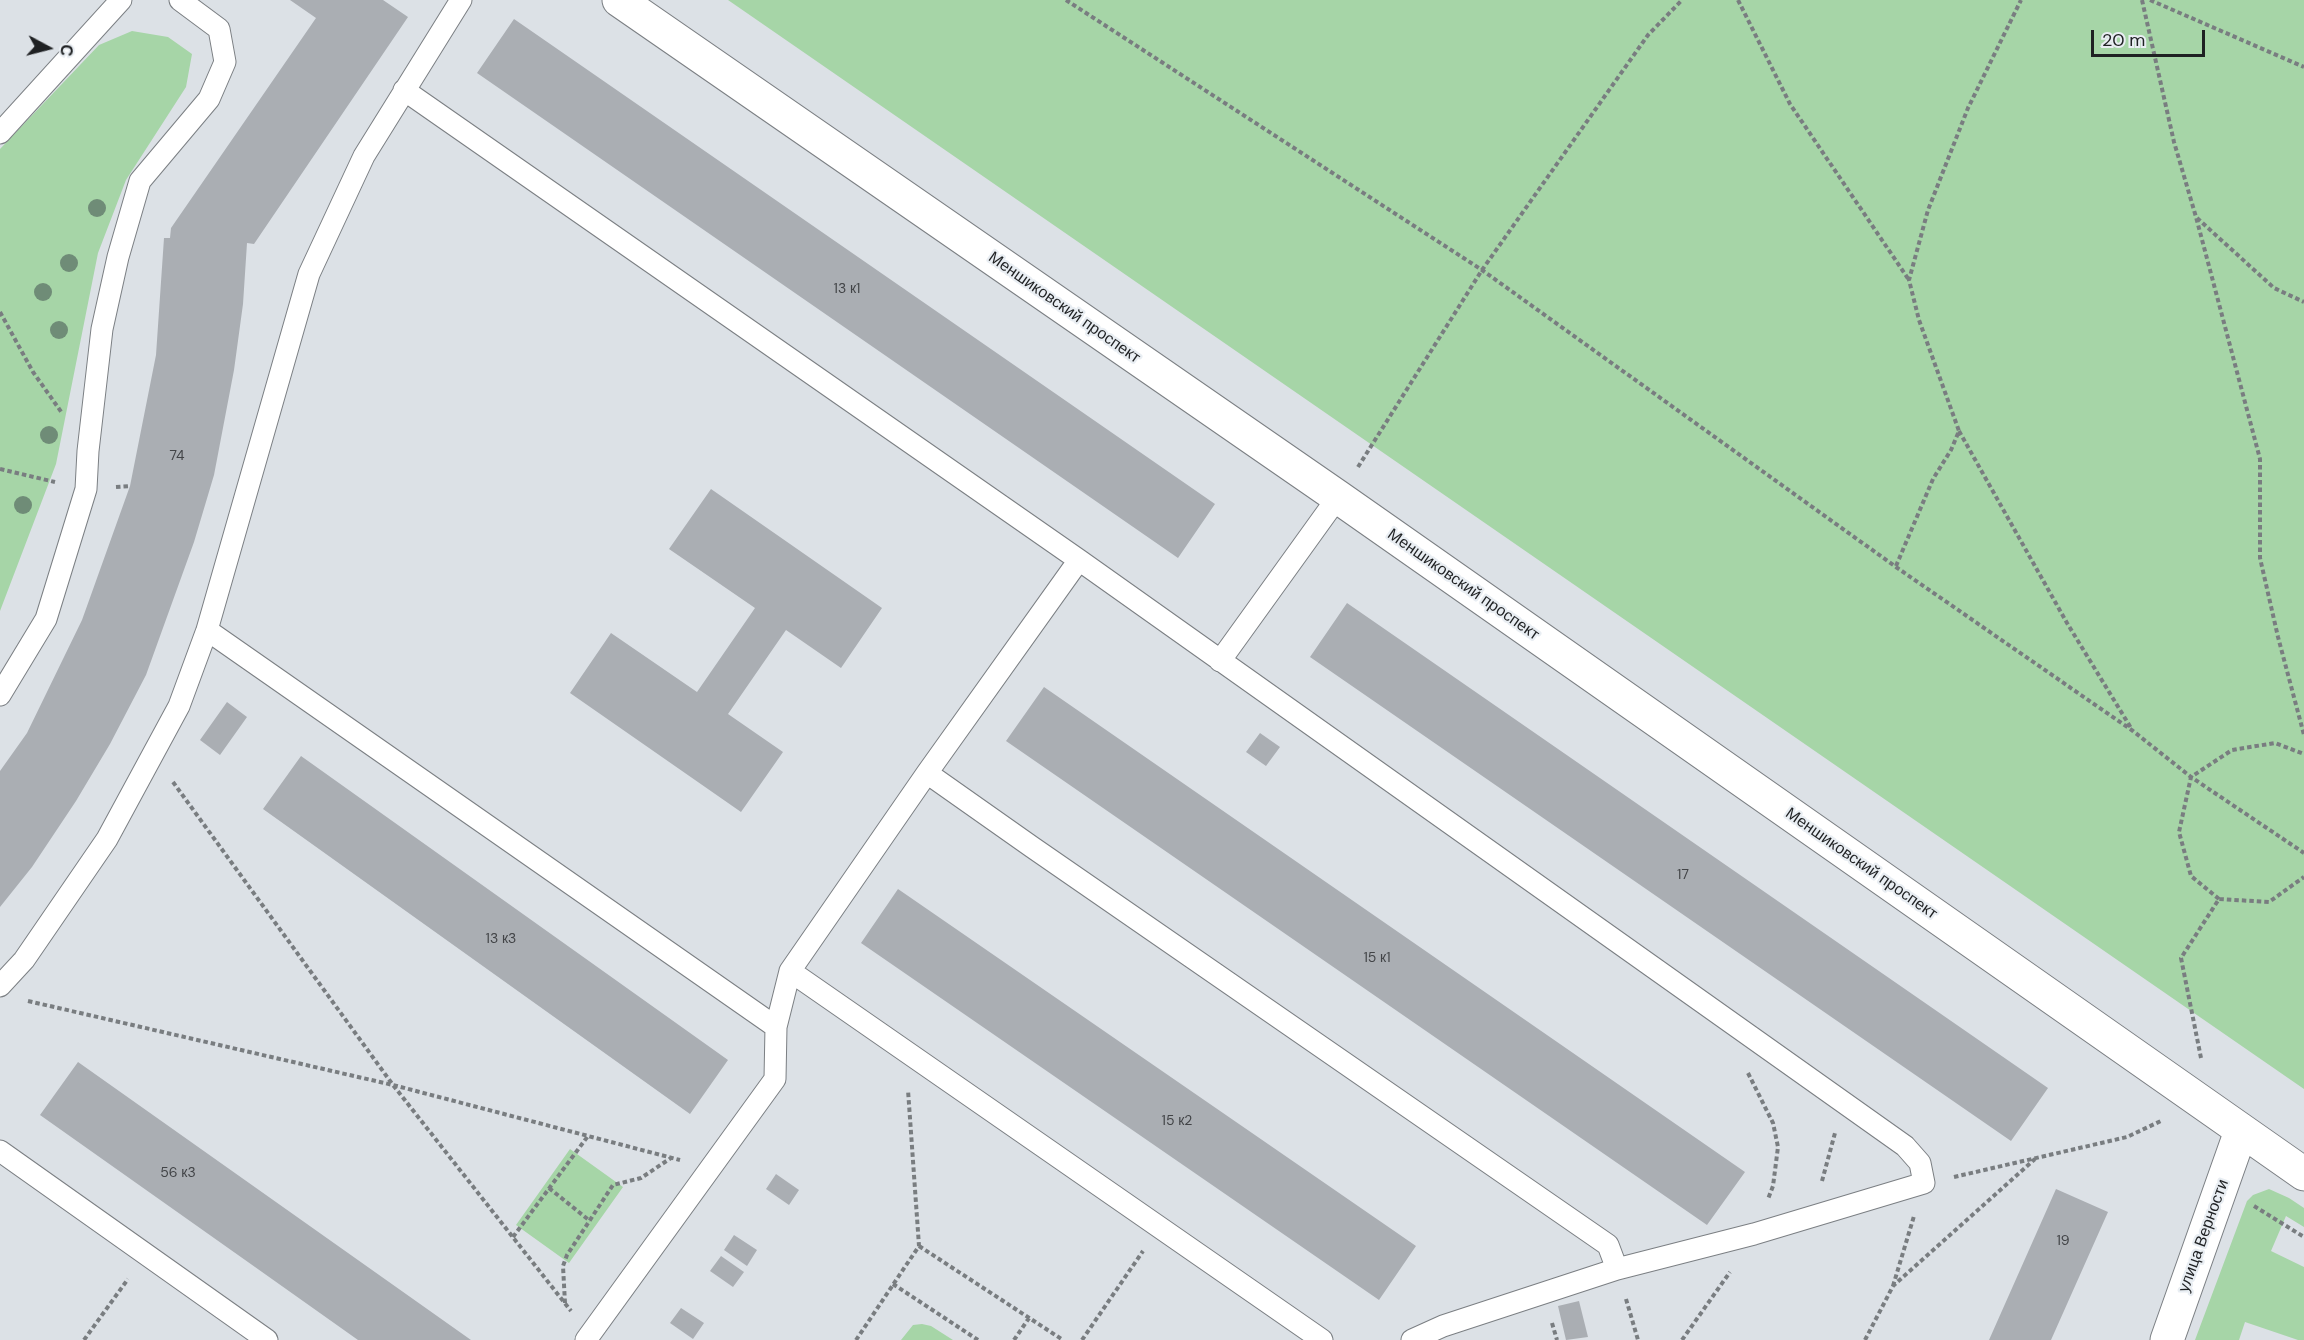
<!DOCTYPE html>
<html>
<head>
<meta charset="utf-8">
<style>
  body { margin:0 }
  #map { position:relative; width:2304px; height:1340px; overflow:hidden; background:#dce1e6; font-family:"DM Sans",sans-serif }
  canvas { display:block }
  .north { position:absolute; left:18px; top:18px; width:60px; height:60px; -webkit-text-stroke:4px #e9eef3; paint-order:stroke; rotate:97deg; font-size:16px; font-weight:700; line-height:24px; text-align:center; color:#1f2123 }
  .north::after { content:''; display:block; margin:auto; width:21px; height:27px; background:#1f2123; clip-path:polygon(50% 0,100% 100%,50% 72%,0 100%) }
  .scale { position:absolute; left:2091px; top:30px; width:114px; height:27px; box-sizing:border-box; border:3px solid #1f2123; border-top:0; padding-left:8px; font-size:18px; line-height:21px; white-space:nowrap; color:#1f2123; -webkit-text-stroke:4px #e9eef3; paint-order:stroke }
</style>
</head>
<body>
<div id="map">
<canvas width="2304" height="1340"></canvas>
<div class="north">С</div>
<div class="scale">20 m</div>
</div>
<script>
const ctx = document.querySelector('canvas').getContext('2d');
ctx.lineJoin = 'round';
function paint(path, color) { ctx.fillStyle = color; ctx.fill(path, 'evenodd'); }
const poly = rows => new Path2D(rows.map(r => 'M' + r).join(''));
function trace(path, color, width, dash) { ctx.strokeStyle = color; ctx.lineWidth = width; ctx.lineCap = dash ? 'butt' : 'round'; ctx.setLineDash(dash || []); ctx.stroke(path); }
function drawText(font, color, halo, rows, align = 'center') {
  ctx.font = font + ' "DM Sans",sans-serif'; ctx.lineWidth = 4.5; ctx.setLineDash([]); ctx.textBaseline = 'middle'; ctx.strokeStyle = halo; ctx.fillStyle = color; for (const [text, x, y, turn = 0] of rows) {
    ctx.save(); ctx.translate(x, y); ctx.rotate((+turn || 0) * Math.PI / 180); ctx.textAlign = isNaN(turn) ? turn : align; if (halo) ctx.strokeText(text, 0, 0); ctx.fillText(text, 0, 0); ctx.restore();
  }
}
const green = poly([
  [728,0,2304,0,2304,1089],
  [132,31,168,37,192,54,186,87,126,180,98,253,56,464,0,611,0,149,99,45],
  [570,1149,623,1187,569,1263,516,1225],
  [2269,1189,2289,1198,2304,1208,2304,1227,2286,1216,2271,1251,2304,1267,2304,1340,2298,1340,2245,1322,2239,1340,2195,1340,2247,1201,2253,1195],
  [922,1324,931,1326,953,1340,901,1340,913,1325]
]);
const building = poly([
  [290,0,383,0,408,17,254,244,247,243,243,304,234,370,214,475,194,542,146,675,110,744,76,801,32,867,0,907,0,771,27,733,82,620,130,486,156,355,164,238,170,238,171,228,316,18],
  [514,19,1215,504,1178,558,477,73],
  [711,489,882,608,841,668,786,630,728,714,783,752,741,812,570,693,611,633,697,692,755,608,669,549],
  [1347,603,2048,1088,2011,1141,1310,657],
  [1044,687,1745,1172,1707,1225,1006,741],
  [227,702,247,717,220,755,200,740],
  [1260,733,1280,747,1266,766,1246,752],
  [301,756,728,1060,690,1114,263,809],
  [898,889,1416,1246,1379,1300,861,943],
  [78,1062,471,1340,358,1340,255,1267,40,1115],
  [776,1174,799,1190,789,1205,766,1189],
  [2056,1189,2108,1212,2051,1340,1989,1340],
  [734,1235,757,1250,747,1266,724,1250],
  [721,1256,744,1272,733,1287,710,1271],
  [1579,1301,1588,1337,1566,1340,1558,1306],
  [681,1308,704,1323,693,1339,670,1323]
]);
const path = poly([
  [1066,0,1482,270,1896,567,2133,731,2191,777,2304,853],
  [1738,0,1790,104,1909,280],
  [2142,0,2174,142,2196,217,2260,459,2260,558,2278,637,2304,735],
  [2150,0,2304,67],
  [2197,218,2274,288,2304,302],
  [0,312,33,372,62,413],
  [1959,431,2067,623,2131,728],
  [1358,467,1482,270,1648,35,1682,0],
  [0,469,55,482],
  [116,487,130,486],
  [1896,566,1933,479,1951,450,1959,431,1919,320,1909,280,1928,210,1968,108,2021,0],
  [173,782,393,1085,571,1311],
  [2219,899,2191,876,2179,832,2191,777,2232,750,2275,743,2304,754],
  [28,1001,393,1085,680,1160],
  [2201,1058,2181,958,2219,899,2269,902,2304,877],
  [1748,1073,1773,1123,1778,1147,1773,1186,1768,1199],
  [1954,1177,2127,1137,2163,1120],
  [1822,1181,1835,1133],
  [549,1188,590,1221],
  [2254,1206,2304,1237],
  [513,1237,588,1136],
  [919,1246,1063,1340],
  [893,1284,978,1340],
  [1893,1286,1914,1216],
  [1626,1299,1638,1340],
  [565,1303,563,1266,567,1255,613,1185,641,1178,671,1158],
  [1552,1323,1557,1340],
  [84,1340,128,1279],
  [856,1340,919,1246,908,1090],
  [1014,1340,1029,1318],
  [1082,1340,1143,1251],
  [1682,1340,1730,1272],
  [1865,1340,1893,1286,2035,1159]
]);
const service = poly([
  [404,90,1079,560,1905,1146,1920,1163,1924,1183,1754,1234,1617,1269,1443,1326,1412,1340],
  [0,133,121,0],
  [207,630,776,1027],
  [1220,661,1338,497],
  [0,695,46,619,86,489,88,451,102,329,118,257,140,181,209,99,225,62,219,29,180,0],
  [927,773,1032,847,1608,1245,1617,1269],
  [790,971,1322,1340],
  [0,986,24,960,107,839,179,706,207,630,309,274,364,156,461,0],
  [0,1151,267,1340],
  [586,1340,775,1079,776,1027,790,971,927,773,1079,560]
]);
const minor = poly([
  [619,0,1338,497,2304,1174],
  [2167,1340,2241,1131]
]);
const trees = [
  [97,208],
  [69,263],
  [43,292],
  [59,330],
  [49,435],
  [23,505]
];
const numberNames = [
  ["13 к1",847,289],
  ["74",177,456],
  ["17",1683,875],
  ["13 к3",501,939],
  ["15 к1",1377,958],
  ["15 к2",1177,1121],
  ["56 к3",178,1173],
  ["19",2063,1241]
];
const streetNames = [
  ["Меншиковский проспект",1064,308,35],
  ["Меншиковский проспект",1463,585,35],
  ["Меншиковский проспект",1861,864,35],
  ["улица Верности",2204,1236,-70]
];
paint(green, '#a6d5a7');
paint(building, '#aaaeb3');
trace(service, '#7b7f83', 23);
trace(minor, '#7b7f83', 35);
trace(path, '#797d80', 4, [4.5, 3]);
trace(service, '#fff', 21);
trace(minor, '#fff', 33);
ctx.fillStyle = '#6f8c77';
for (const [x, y] of trees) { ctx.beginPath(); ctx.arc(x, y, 9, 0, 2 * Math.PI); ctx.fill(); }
drawText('14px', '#424447', null, numberNames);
drawText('16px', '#1f2123', '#e9eef3', streetNames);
</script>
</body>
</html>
